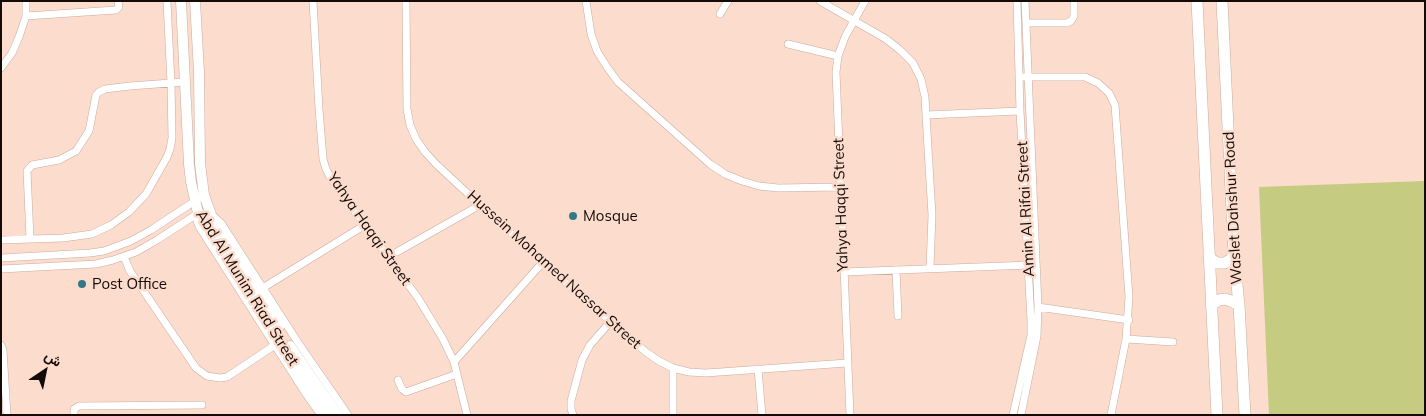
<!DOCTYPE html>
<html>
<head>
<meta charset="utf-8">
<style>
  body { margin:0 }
  #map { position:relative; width:1426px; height:416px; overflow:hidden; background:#fbdccd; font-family:Mulish,Vazirmatn,sans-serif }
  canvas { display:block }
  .frame { position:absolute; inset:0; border:2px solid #140a06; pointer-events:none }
  .north { position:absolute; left:20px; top:346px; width:50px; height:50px; -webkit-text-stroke:4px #fbdccd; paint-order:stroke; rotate:34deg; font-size:14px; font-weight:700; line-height:20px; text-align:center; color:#140a06 }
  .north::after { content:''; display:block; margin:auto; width:18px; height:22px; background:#140a06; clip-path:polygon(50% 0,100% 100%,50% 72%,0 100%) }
</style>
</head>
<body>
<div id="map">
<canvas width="1426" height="416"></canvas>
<div class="frame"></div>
<div class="north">ش</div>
</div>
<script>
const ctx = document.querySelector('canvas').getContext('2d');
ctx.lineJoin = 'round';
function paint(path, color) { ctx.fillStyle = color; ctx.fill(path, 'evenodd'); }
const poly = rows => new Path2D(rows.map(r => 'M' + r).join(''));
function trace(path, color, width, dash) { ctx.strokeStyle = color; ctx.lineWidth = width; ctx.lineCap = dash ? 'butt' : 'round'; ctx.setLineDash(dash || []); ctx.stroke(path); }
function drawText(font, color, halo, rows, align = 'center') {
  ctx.font = font + ' Mulish,sans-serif'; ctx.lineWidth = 5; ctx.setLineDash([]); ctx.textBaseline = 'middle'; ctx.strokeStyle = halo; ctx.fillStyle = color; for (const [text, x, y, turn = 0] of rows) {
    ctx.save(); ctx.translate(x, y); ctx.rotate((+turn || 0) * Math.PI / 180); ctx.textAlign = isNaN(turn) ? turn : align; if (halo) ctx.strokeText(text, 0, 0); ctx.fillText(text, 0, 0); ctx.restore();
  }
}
const green = poly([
  [1425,181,1425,415,1269,415,1259,187]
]);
const street = poly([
  [313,1,319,109,323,159,326,169,331,179,418,298,443,339,454,362,467,415],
  [406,1,407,109,410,125,416,139,425,152,436,164,480,205,568,285,646,352,659,361,673,368,689,372,706,373,847,363],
  [586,1,591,34,597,51,607,67,618,82,710,164,725,174,742,181,759,186,778,188,840,187],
  [820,1,886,39,900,50,913,63,921,79,925,97,926,115,932,215,930,268],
  [720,14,728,1],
  [26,16,116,10,119,7,118,1],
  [1026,23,1067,23,1071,21,1074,16,1074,1],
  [788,44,838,56],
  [1,68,12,53,19,37,26,16,26,1],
  [1019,77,1085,77,1098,83,1109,93,1115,105,1129,297,1126,339,1111,415],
  [926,115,1020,111],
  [210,213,221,223,297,341,348,415],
  [199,214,197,221,200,228,306,394,321,415],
  [30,238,27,171,32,165,59,160,76,151,89,131,96,95,99,92,105,89,130,86,184,82],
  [1,240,63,238,92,234,111,225,129,212,146,194,167,157,170,149,172,138,171,83,167,1],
  [124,257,130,271,196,368,207,376,220,378,227,377,275,345],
  [388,257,480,205],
  [1,258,90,253,104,251,131,241,151,230,198,199],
  [1,269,96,264,113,260,136,252,157,240,200,212],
  [896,270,898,316],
  [844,272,1031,265],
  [261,289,365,225],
  [1038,307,1129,320],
  [1126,339,1173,342],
  [1,345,3,350,7,415],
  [454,362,543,262],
  [673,368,673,415],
  [758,369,762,415],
  [398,380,402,389,406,392,457,374],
  [74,415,74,409,79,406,202,405],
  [573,415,571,409,571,401,582,360,590,345,611,321],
  [850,415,836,72,838,56,845,37,865,1],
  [1013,415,1031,335,1031,321,1020,111,1017,1],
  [1021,415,1037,336,1038,307,1025,1]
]);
const secondary = poly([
  [181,1,189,164,191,182,198,213,205,226,251,294,298,370,330,415],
  [195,1,199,72,200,164,204,195,214,223,258,291,279,327],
  [290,346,338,415]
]);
const primary = poly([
  [1197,1,1217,415],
  [1222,1,1234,254,1239,305,1245,415],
  [1209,255,1211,259,1217,263,1225,263,1231,259,1234,254],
  [1211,305,1219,300,1225,299,1231,301,1239,305]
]);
const markers = [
  [573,216,5,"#327885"],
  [82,284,5,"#327885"]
];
const streetNames = [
  ["Yahya Haqqi Street",841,205,-92],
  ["Waslet Dahshur Road",1233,208,-93],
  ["Amin Al Rifai Street",1026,209,-93],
  ["Yahya Haqqi Street",369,229,55],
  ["Hussein Mohamed Nassar Street",554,270,42],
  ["Abd Al Munim Riad Street",247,288,58]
];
const poiNames = [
  ["Mosque",583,216],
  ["Post Office",92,284]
];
paint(green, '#c5cb80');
trace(street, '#c9ab9e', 8);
trace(secondary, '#c9ab9e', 11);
trace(primary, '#c9ab9e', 12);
trace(street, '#fff', 7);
trace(secondary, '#fff', 10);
trace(primary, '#fff', 11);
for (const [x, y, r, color] of markers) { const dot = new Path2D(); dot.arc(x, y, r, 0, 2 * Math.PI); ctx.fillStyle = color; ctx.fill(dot); trace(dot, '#fbdccd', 2); }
drawText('15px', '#140a06', '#fbdccd', streetNames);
drawText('15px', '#140a06', '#fbdccd', poiNames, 'left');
</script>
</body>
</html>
